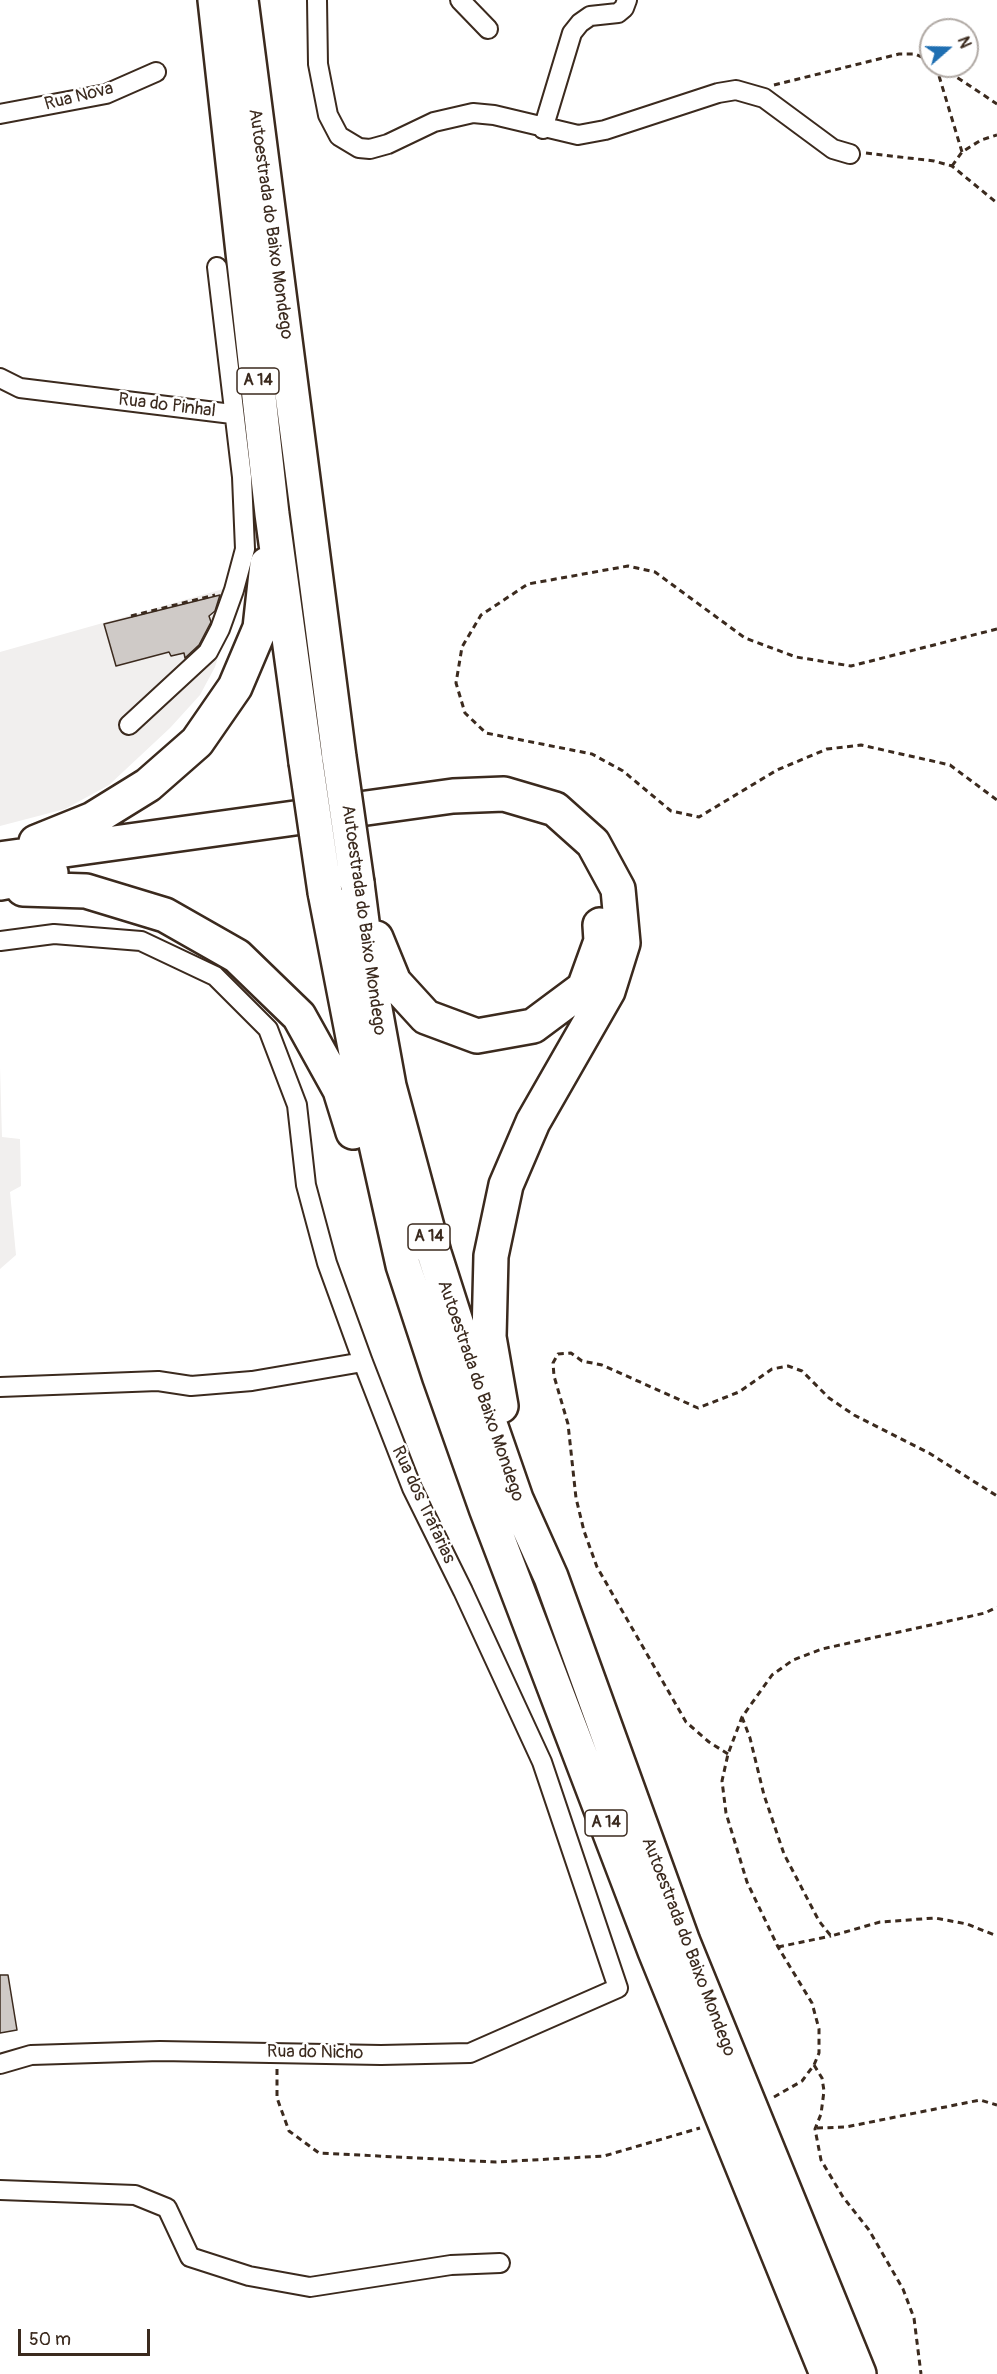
<!DOCTYPE html>
<html>
<head>
<meta charset="utf-8">
<style>
  body { margin:0 }
  #map { position:relative; width:997px; height:2374px; overflow:hidden; background:#fff; font-family:Pangolin,sans-serif }
  canvas { display:block }
  .north { position:absolute; left:919px; top:18px; width:60px; height:60px; box-sizing:border-box; background:#fff; border:2px solid #b1aaa5; border-radius:50%; rotate:70deg; font-size:16px; font-weight:700; line-height:24px; text-align:center; color:#3b2a1e }
  .north::after { content:''; display:block; margin:auto; width:21px; height:27px; background:#1f6fb2; clip-path:polygon(50% 0,100% 100%,50% 72%,0 100%) }
  .scale { position:absolute; left:18px; top:2329px; width:132px; height:27px; box-sizing:border-box; border:3px solid #3b2a1e; border-top:0; padding-left:8px; font-size:18px; line-height:21px; white-space:nowrap; color:#3b2a1e; -webkit-text-stroke:4px #fff; paint-order:stroke }
</style>
</head>
<body>
<div id="map">
<canvas width="997" height="2374"></canvas>
<div class="north">N</div>
<div class="scale">50 m</div>
</div>
<script>
const ctx = document.querySelector('canvas').getContext('2d');
ctx.lineJoin = 'round';
function paint(path, color) { ctx.fillStyle = color; ctx.fill(path, 'evenodd'); }
const poly = rows => new Path2D(rows.map(r => 'M' + r).join(''));
function trace(path, color, width, dash) { ctx.strokeStyle = color; ctx.lineWidth = width; ctx.lineCap = dash ? 'butt' : 'round'; ctx.setLineDash(dash || []); ctx.stroke(path); }
function drawText(font, color, halo, rows, align = 'center') {
  ctx.font = font + ' Pangolin,sans-serif'; ctx.lineWidth = 5; ctx.setLineDash([]); ctx.textBaseline = 'middle'; ctx.strokeStyle = halo; ctx.fillStyle = color; for (const [text, x, y, turn = 0] of rows) {
    ctx.save(); ctx.translate(x, y); ctx.rotate((+turn || 0) * Math.PI / 180); ctx.textAlign = isNaN(turn) ? turn : align; if (halo) ctx.strokeText(text, 0, 0); ctx.fillText(text, 0, 0); ctx.restore();
  }
}
const built = poly([
  [241,584,215,667,200,695,170,728,109,785,65,809,0,826,0,652],
  [0,1067,2,1137,20,1139,21,1186,10,1192,16,1255,0,1269]
]);
const building = poly([
  [220,595,215,611,209,616,211,622,199,645,185,658,184,653,171,656,169,652,116,666,104,624,220,595],
  [0,1975,8,1975,17,2030,0,2033,0,1975]
]);
const path = poly([
  [936,66,962,152],
  [940,66,997,104],
  [774,85,899,54,915,54,931,61],
  [866,153,934,161,952,166,997,203],
  [952,166,962,152,981,140,997,135],
  [131,616,215,595],
  [997,629,851,666,796,657,745,638,655,572,628,566,528,584,481,615,462,647,456,683,465,713,486,733,592,754,623,771,671,811,699,817,777,770,827,749,861,745,950,765,997,800],
  [742,1717,750,1738,764,1795,784,1854,819,1921,831,1936,880,1922,935,1918,967,1924,997,1936],
  [728,1754,709,1742,686,1722,597,1567,584,1531,576,1498,568,1424,554,1376,553,1363,558,1354,571,1353,582,1361,602,1365,698,1408,739,1392,772,1369,788,1366,802,1371,829,1398,854,1415,929,1453,997,1496],
  [778,1947,831,1936],
  [814,2065,822,2078,824,2091,821,2114,815,2129,821,2160,843,2197,869,2230,903,2289,914,2318,921,2374],
  [277,2069,277,2098,289,2131,319,2153,496,2162,604,2156,700,2128],
  [774,2097,802,2081,814,2065,819,2053,819,2029,812,2003,778,1947,747,1882,726,1813,722,1781,728,1754,742,1717,772,1675,793,1660,822,1649,985,1613,997,1607],
  [817,2128,846,2127,980,2100,997,2105]
]);
const minor = poly([
  [317,0,318,64,328,115,339,136,359,148,370,149,388,144,434,122,473,113,494,115,578,135,605,130,718,93,736,90,764,98,833,149,850,154],
  [460,0,488,29],
  [0,114,106,94,156,72],
  [543,129,572,33,580,23,590,16,618,13,624,8,627,0],
  [0,378,20,388,232,414],
  [129,725,208,652,220,629,234,590,245,549,242,477,217,267],
  [0,941,54,934,141,941,215,976,268,1029,297,1105,306,1185,327,1263,363,1362,412,1488,463,1591,542,1762,618,1988,470,2053,381,2055,160,2051,31,2055,0,2064],
  [0,1387,158,1381,191,1386,252,1381,363,1362],
  [0,2190,135,2195,167,2208,190,2257,249,2276,310,2287,451,2265,500,2263]
]);
const motorway = poly([
  [215,0,272,514,306,762],
  [241,0,339,757],
  [36,842,93,819,148,785,197,742,235,687,260,628,267,564],
  [0,859,453,796,504,794,555,809,593,843,618,889,623,943,608,991,533,1122,506,1185,491,1256,489,1337,501,1406],
  [0,883,51,873],
  [357,883,369,976,389,1086,434,1253,473,1375,516,1499,551,1577,683,1942,859,2374],
  [23,889,86,891,165,915,237,956,299,1016,340,1090,353,1132],
  [325,892,359,1068,403,1265,440,1378,486,1508,655,1951,827,2374],
  [376,938,394,982,426,1017,477,1036,533,1026,584,988,601,941,600,925]
]);
const motorwayBridge = poly([
  [339,757,357,883],
  [306,762,325,892]
]);
const shields = [
  [258,381,42],
  [429,1237,42],
  [606,1823,42]
];
const shieldNames = [
  ["A 14",258,381],
  ["A 14",429,1237],
  ["A 14",606,1823]
];
const streetNames = [
  ["Rua Nova",79,97,-14],
  ["Autoestrada do Baixo Mondego",270,224,82],
  ["Rua do Pinhal",167,406,7],
  ["Autoestrada do Baixo Mondego",363,920,82],
  ["Autoestrada do Baixo Mondego",480,1391,71],
  ["Rua dos Trafarias",423,1505,65],
  ["Autoestrada do Baixo Mondego",688,1947,69],
  ["Rua do Nicho",315,2053,1]
];
paint(built, '#f1efee');
paint(building, '#cfcac7');
trace(building, '#3b2a1e', 1.5);
trace(minor, '#3b2a1e', 22);
trace(motorway, '#3b2a1e', 38);
trace(path, '#3b2a1e', 3, [6, 4.5]);
trace(minor, '#fff', 18);
trace(motorway, '#fff', 33);
trace(motorwayBridge, '#3b2a1e', 38, []);
trace(motorwayBridge, '#fff', 33);
for (const [x, y, w] of shields) { const box = new Path2D(); box.roundRect(x - w / 2, y - 13, w, 26, 4.5); ctx.fillStyle = '#fff'; ctx.fill(box); trace(box, '#3b2a1e', 1.5); }
drawText('bold 16px', '#3b2a1e', null, shieldNames);
drawText('18px', '#3b2a1e', '#fff', streetNames);
</script>
</body>
</html>
